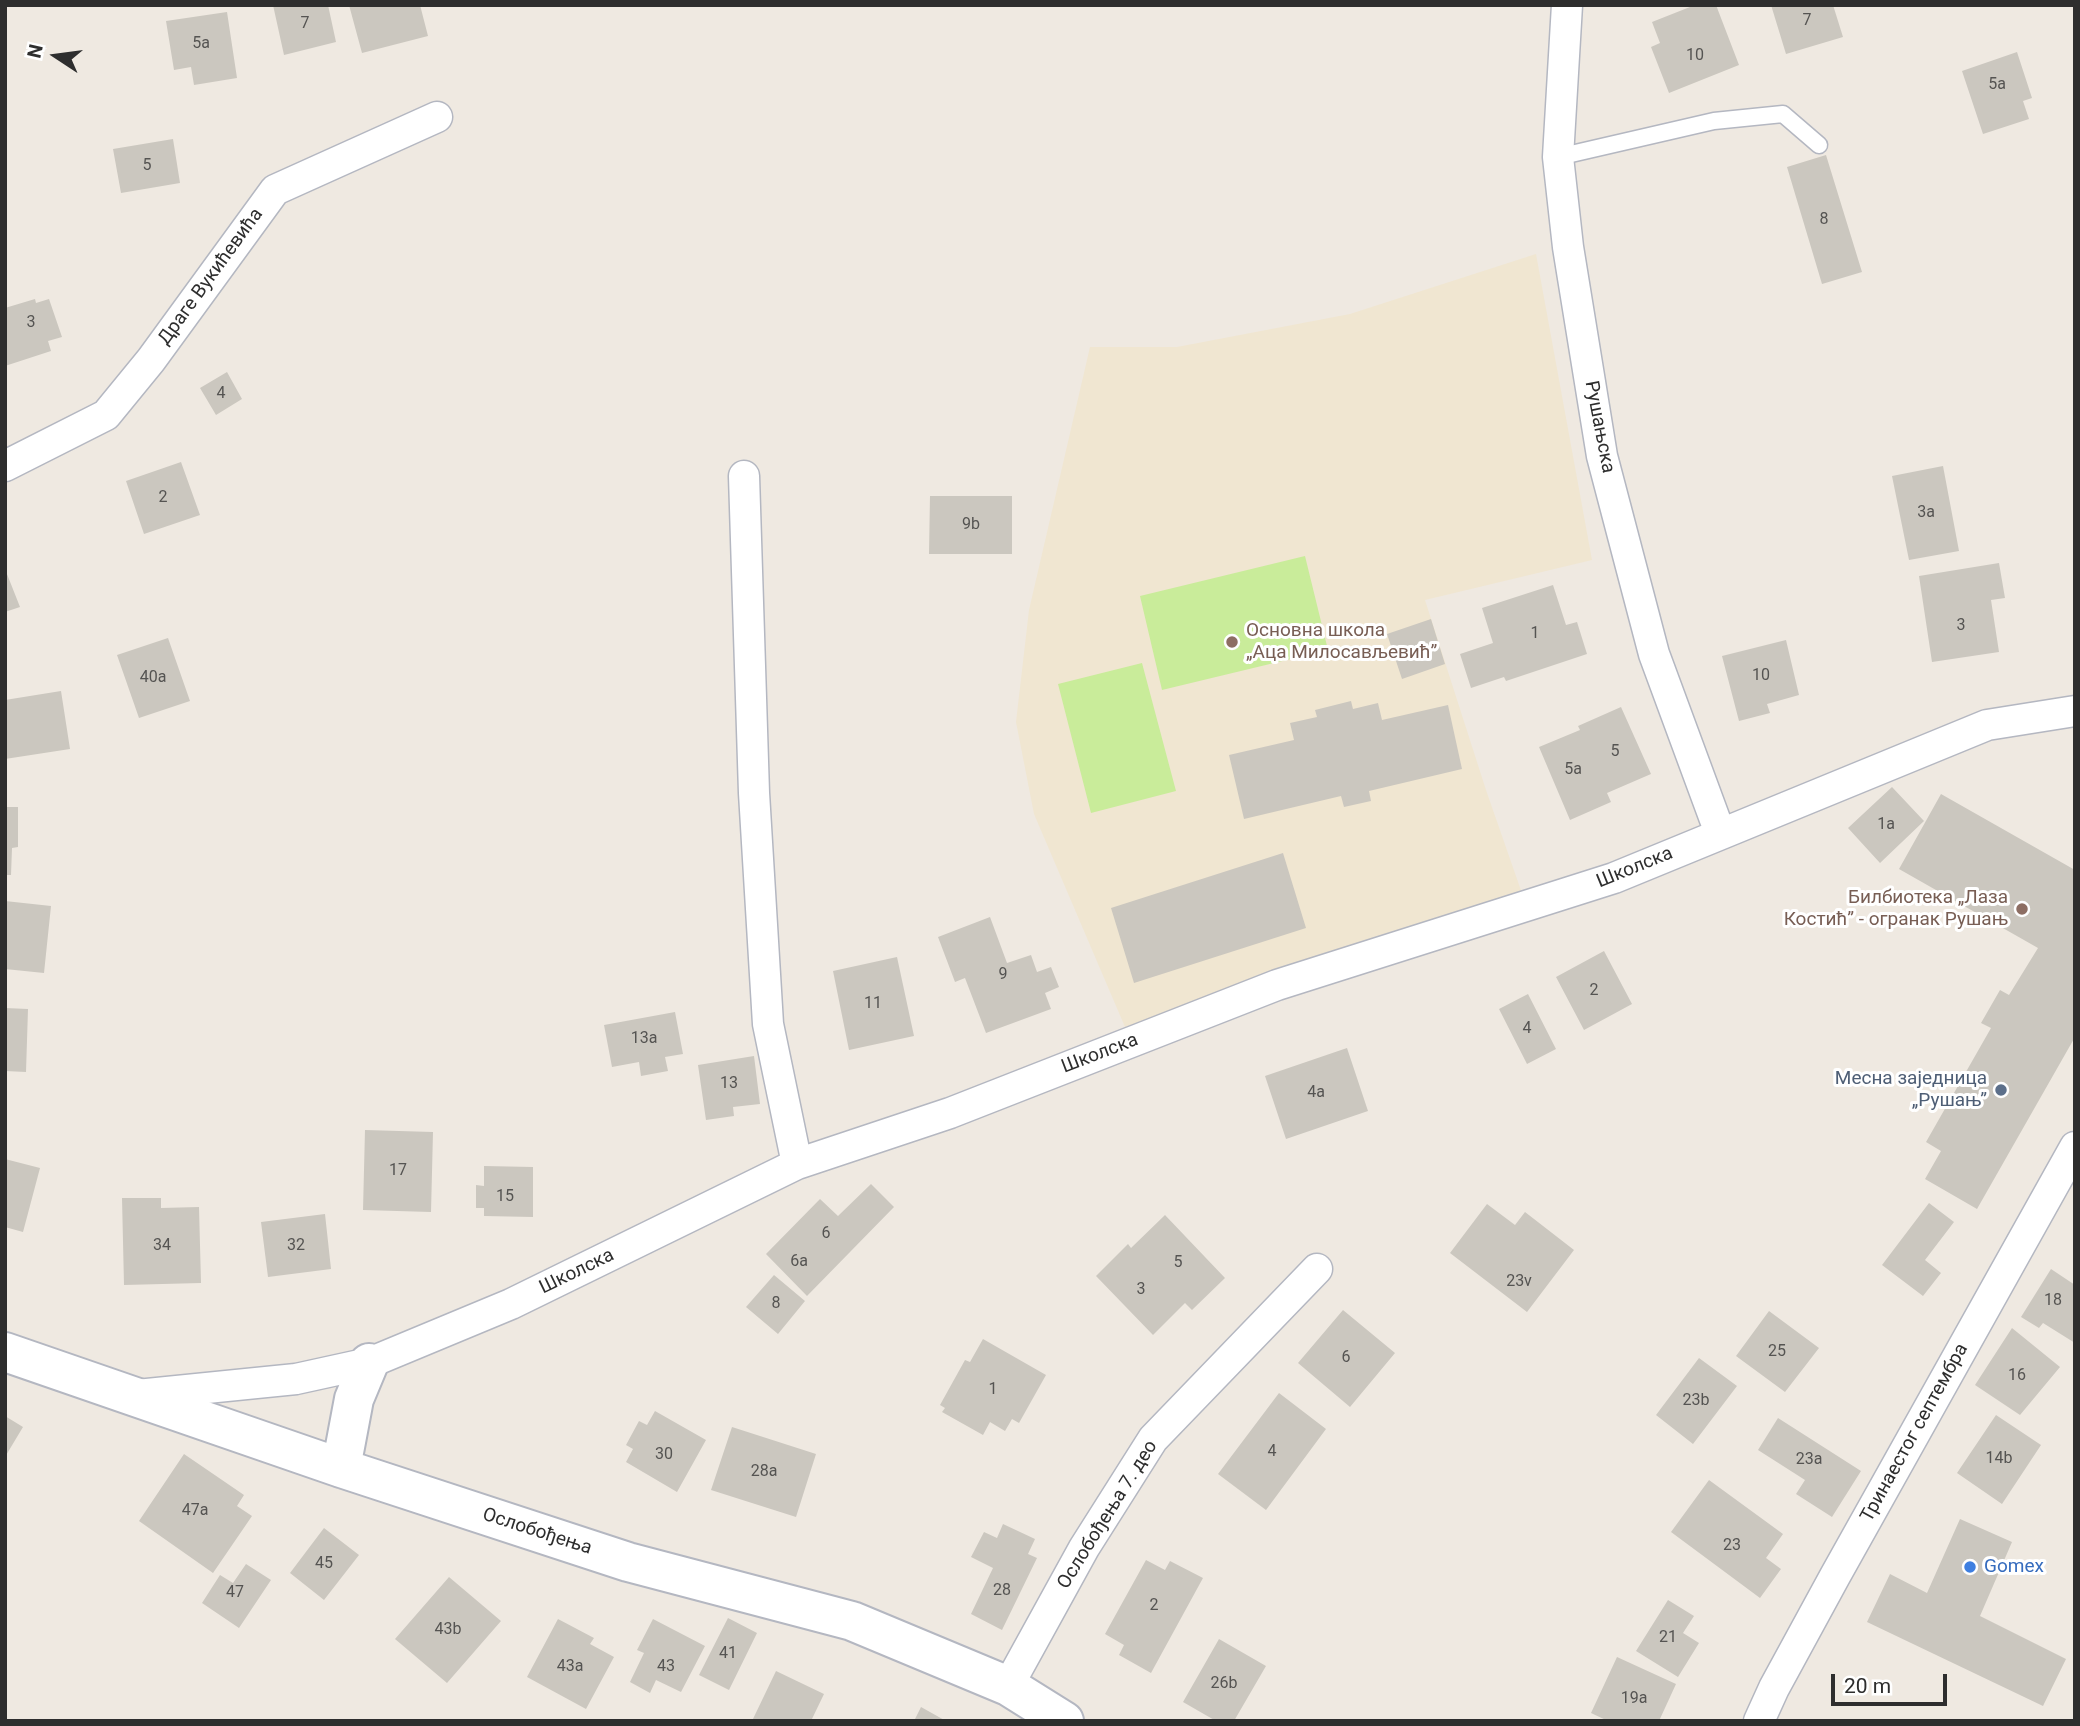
<!DOCTYPE html>
<html>
<head>
<meta charset="utf-8">
<style>
  body { margin:0 }
  #map { position:relative; width:2080px; height:1726px; overflow:hidden; background:#efe9e1; font-family:Roboto,sans-serif }
  canvas { display:block }
  .frame { position:absolute; inset:0; border:7px solid #2e2e2e; pointer-events:none }
  .north { position:absolute; left:21px; top:21px; width:70px; height:70px; -webkit-text-stroke:5px #fff; paint-order:stroke; rotate:283deg; font-size:19px; font-weight:700; line-height:28px; text-align:center; color:#2e2e2e }
  .north::after { content:''; display:block; margin:auto; width:24px; height:32px; background:#2e2e2e; clip-path:polygon(50% 0,100% 100%,50% 72%,0 100%) }
  .scale { position:absolute; left:1831px; top:1674px; width:116px; height:32px; box-sizing:border-box; border:4px solid #2e2e2e; border-top:0; padding-left:9px; font-size:21px; line-height:24px; white-space:nowrap; color:#2e2e2e; -webkit-text-stroke:5px #fff; paint-order:stroke }
</style>
</head>
<body>
<div id="map">
<canvas width="2080" height="1726"></canvas>
<div class="frame"></div>
<div class="north">N</div>
<div class="scale">20 m</div>
</div>
<script>
const ctx = document.querySelector('canvas').getContext('2d');
ctx.lineJoin = 'round';
function paint(path, color) { ctx.fillStyle = color; ctx.fill(path, 'evenodd'); }
const poly = rows => new Path2D(rows.map(r => 'M' + r).join(''));
function trace(path, color, width, dash) { ctx.strokeStyle = color; ctx.lineWidth = width; ctx.lineCap = dash ? 'butt' : 'round'; ctx.setLineDash(dash || []); ctx.stroke(path); }
function drawText(font, color, halo, rows, align = 'center') {
  ctx.font = font + ' Roboto,sans-serif'; ctx.lineWidth = 6; ctx.setLineDash([]); ctx.textBaseline = 'middle'; ctx.strokeStyle = halo; ctx.fillStyle = color; for (const [text, x, y, turn = 0] of rows) {
    ctx.save(); ctx.translate(x, y); ctx.rotate((+turn || 0) * Math.PI / 180); ctx.textAlign = isNaN(turn) ? turn : align; if (halo) ctx.strokeText(text, 0, 0); ctx.fillText(text, 0, 0); ctx.restore();
  }
}
const education = poly([
  [1536,254,1592,560,1425,600,1486,790,1525,902,1125,1027,1034,814,1016,722,1029,610,1090,347,1177,347,1350,314]
]);
const pitch = poly([
  [1305,556,1328,650,1162,690,1140,596],
  [1142,663,1176,791,1091,813,1058,684]
]);
const building = poly([
  [273,5,328,5,336,42,284,55],
  [349,5,420,5,428,36,362,53],
  [1695,5,1716,5,1739,65,1669,93,1651,47,1660,43,1652,22],
  [1771,5,1833,5,1843,37,1786,54],
  [227,12,237,78,194,85,191,67,174,70,166,21],
  [2017,52,2032,98,2023,101,2029,119,1983,134,1962,71],
  [173,139,180,183,121,193,113,149],
  [1826,155,1862,272,1822,284,1787,167],
  [35,299,36,303,49,299,62,337,48,341,51,351,5,366,5,308],
  [227,372,242,399,216,415,200,388],
  [181,462,200,515,144,534,126,481],
  [1943,466,1959,551,1909,560,1892,476],
  [930,496,1012,496,1012,554,929,554],
  [1999,563,2005,598,1991,600,1999,652,1932,662,1919,576],
  [5,569,20,607,5,612],
  [1553,585,1566,625,1577,622,1587,654,1506,681,1504,677,1471,688,1460,654,1493,643,1482,608],
  [1431,619,1445,664,1402,679,1387,634],
  [168,638,190,701,139,718,117,655],
  [1786,640,1799,695,1767,704,1770,713,1739,721,1722,656],
  [61,691,70,749,5,759,5,700],
  [1351,701,1353,709,1378,703,1382,720,1448,705,1462,769,1369,791,1371,801,1344,807,1341,796,1244,819,1229,755,1294,740,1290,723,1317,717,1315,710],
  [1621,707,1651,774,1607,793,1611,802,1570,820,1539,747,1580,730,1578,726],
  [1892,787,1924,821,1880,863,1848,828],
  [1941,794,2075,870,2075,1037,1977,1209,1925,1179,1941,1151,1926,1142,1991,1028,1981,1023,2000,990,2009,995,2038,948,1899,869],
  [5,807,18,807,18,847,12,848,11,875,5,875],
  [1283,853,1306,928,1134,983,1111,908],
  [5,901,51,906,44,973,5,969],
  [990,917,1007,963,1031,955,1037,972,1051,967,1059,987,1045,993,1051,1009,986,1033,965,978,955,982,938,937],
  [1604,951,1632,1004,1584,1030,1556,977],
  [897,957,914,1036,849,1050,833,971],
  [1528,994,1556,1049,1527,1064,1499,1009],
  [5,1008,28,1009,26,1072,5,1071],
  [675,1012,683,1054,665,1057,668,1071,641,1076,639,1062,612,1067,604,1025],
  [1347,1048,1368,1111,1286,1139,1265,1076],
  [754,1056,760,1104,733,1107,734,1116,706,1120,698,1065],
  [365,1130,433,1132,431,1212,363,1210],
  [5,1159,40,1168,23,1232,5,1227],
  [484,1166,533,1167,533,1217,484,1216,484,1208,476,1208,476,1185,484,1186],
  [871,1184,894,1207,807,1296,766,1254,820,1199,838,1216],
  [122,1198,161,1198,161,1208,199,1207,201,1283,124,1285],
  [1929,1203,1954,1222,1925,1260,1941,1273,1923,1296,1882,1265],
  [1487,1204,1515,1225,1525,1212,1574,1250,1527,1312,1450,1253],
  [325,1214,331,1269,268,1277,261,1222],
  [1165,1215,1225,1278,1192,1310,1185,1303,1153,1335,1096,1276,1128,1244,1131,1248],
  [2051,1269,2075,1285,2075,1343,2043,1323,2039,1328,2021,1317],
  [774,1275,805,1301,778,1334,746,1307],
  [1343,1310,1395,1353,1350,1407,1298,1363],
  [1769,1311,1819,1348,1785,1392,1736,1356],
  [2012,1328,2060,1367,2020,1415,1975,1385],
  [983,1339,1046,1375,1019,1423,1012,1419,1005,1431,990,1422,983,1435,942,1412,945,1408,940,1405,965,1360,970,1362],
  [1699,1358,1737,1386,1693,1444,1656,1415],
  [1279,1393,1326,1429,1266,1510,1218,1474],
  [655,1411,706,1440,677,1492,626,1462,633,1449,626,1445,639,1421,647,1425],
  [1996,1415,2041,1445,2002,1504,1957,1473],
  [5,1416,23,1427,5,1457],
  [1778,1418,1861,1471,1832,1517,1796,1494,1805,1480,1758,1450],
  [732,1427,816,1454,796,1517,711,1490],
  [184,1454,244,1495,237,1506,252,1516,213,1573,139,1521],
  [1709,1480,1783,1534,1766,1558,1781,1569,1760,1598,1671,1532],
  [1960,1519,2012,1542,1980,1616,2066,1659,2043,1706,1867,1622,1890,1574,1927,1593],
  [1003,1524,1035,1539,1028,1554,1037,1558,1002,1630,971,1614,993,1568,971,1557,984,1532,997,1538],
  [324,1528,359,1555,324,1600,290,1573],
  [1146,1560,1165,1570,1170,1561,1203,1578,1151,1673,1119,1655,1124,1645,1105,1634],
  [246,1564,271,1580,239,1628,202,1603,220,1575,233,1583],
  [449,1577,501,1621,447,1683,395,1639],
  [1668,1600,1694,1616,1683,1633,1699,1643,1678,1677,1636,1651],
  [728,1618,757,1633,729,1690,699,1675],
  [558,1619,594,1638,590,1644,614,1657,586,1709,527,1677],
  [653,1619,705,1646,681,1692,656,1680,650,1693,630,1682,644,1653,637,1650],
  [1219,1639,1266,1666,1234,1721,1216,1721,1183,1702],
  [1617,1657,1676,1684,1659,1721,1608,1721,1591,1713],
  [776,1671,824,1694,811,1721,752,1721],
  [921,1707,946,1721,914,1721]
]);
const service = poly([
  [1558,157,1714,121,1783,114,1819,145]
]);
const minor = poly([
  [1567,5,1558,157,1568,247,1602,456,1654,654,1720,833],
  [5,466,106,415,151,360,275,190,437,117],
  [744,476,754,793,768,1024,797,1164],
  [137,1395,296,1379,369,1363,511,1304,797,1164,950,1113,1277,985,1614,878,1987,725,2075,711],
  [1008,1686,1084,1548,1153,1439,1317,1269],
  [1759,1721,1774,1688,1835,1576,2075,1147]
]);
const tertiary = poly([
  [5,1352,341,1468,628,1562,852,1621,1008,1686,1064,1721],
  [341,1468,354,1399,369,1363]
]);
const markers = [
  [1232,642,7,"#8d6e63"],
  [2022,909,7,"#8d6e63"],
  [2001,1090,7,"#5c6f8a"],
  [1970,1567,7,"#3f7fe0"]
];
const numberNames = [
  ["7",1807,21],
  ["7",305,24],
  ["5a",201,44],
  ["10",1695,56],
  ["5a",1997,85],
  ["5",147,166],
  ["8",1824,220],
  ["3",31,323],
  ["4",221,394],
  ["2",163,498],
  ["3a",1926,513],
  ["9b",971,525],
  ["3",1961,626],
  ["1",1535,634],
  ["10",1761,676],
  ["40a",153,678],
  ["5",1615,752],
  ["5a",1573,770],
  ["1a",1886,825],
  ["9",1003,975],
  ["2",1594,991],
  ["11",873,1004],
  ["4",1527,1029],
  ["13a",644,1039],
  ["13",729,1084],
  ["4a",1316,1093],
  ["17",398,1171],
  ["15",505,1197],
  ["6",826,1234],
  ["34",162,1246],
  ["32",296,1246],
  ["6a",799,1262],
  ["5",1178,1263],
  ["23v",1519,1282],
  ["3",1141,1290],
  ["18",2053,1301],
  ["8",776,1304],
  ["25",1777,1352],
  ["6",1346,1358],
  ["16",2017,1376],
  ["1",993,1390],
  ["23b",1696,1401],
  ["4",1272,1452],
  ["30",664,1455],
  ["14b",1999,1459],
  ["23a",1809,1460],
  ["28a",764,1472],
  ["47a",195,1511],
  ["23",1732,1546],
  ["45",324,1564],
  ["28",1002,1591],
  ["47",235,1593],
  ["2",1154,1606],
  ["43b",448,1630],
  ["21",1668,1638],
  ["41",728,1654],
  ["43a",570,1667],
  ["43",666,1667],
  ["26b",1224,1684],
  ["19a",1634,1699]
];
const streetNames = [
  ["Драге Вукићевића",211,277,-54],
  ["Рушањска",1599,427,79],
  ["Школска",1635,868,-22],
  ["Школска",1100,1054,-21],
  ["Школска",577,1272,-26],
  ["Тринаестог септембра",1915,1433,-61],
  ["Ослобођења 7. део",1108,1515,-58],
  ["Ослобођења",537,1532,18]
];
const educationNames = [
  ["Основна школа",1246,631],
  ["„Аца Милосављевић”",1246,653],
  ["Билбиотека „Лаза",2008,898,"right"],
  ["Костић” - огранак Рушањ",2008,920,"right"]
];
const serviceNames = [
  ["Месна заједница",1987,1079],
  ["„Рушањ”",1987,1101]
];
const shopNames = [
  ["Gomex",1984,1567]
];
paint(education, '#f0e6d1');
paint(pitch, '#c9ec9a');
paint(building, '#cbc7bf');
trace(service, '#b4b7c1', 19);
trace(minor, '#b4b7c1', 33);
trace(tertiary, '#b4b7c1', 42);
trace(service, '#fff', 16);
trace(minor, '#fff', 30);
trace(tertiary, '#fff', 38);
for (const [x, y, r, color] of markers) { const dot = new Path2D(); dot.arc(x, y, r, 0, 2 * Math.PI); ctx.fillStyle = color; ctx.fill(dot); trace(dot, '#fff', 2.5); }
drawText('16px', '#555452', null, numberNames);
drawText('19px', '#2e2e2e', '#fff', streetNames);
drawText('19px', '#785e54', '#fff', educationNames, 'left');
drawText('19px', '#4e5e75', '#fff', serviceNames, 'right');
drawText('19px', '#366cbe', '#fff', shopNames, 'left');
</script>
</body>
</html>
